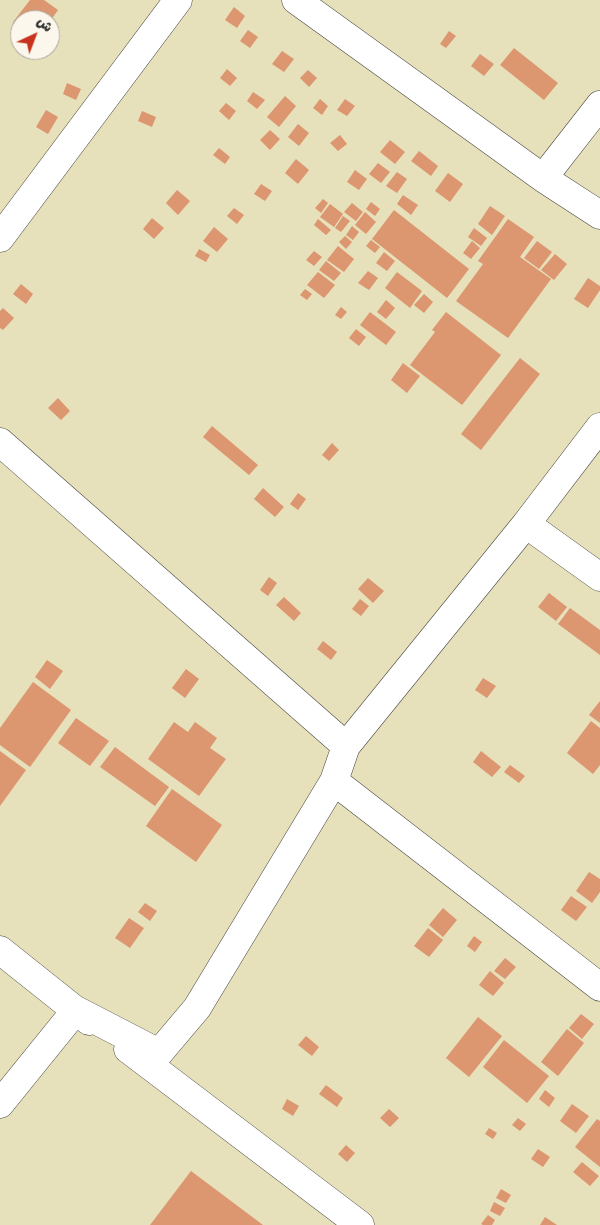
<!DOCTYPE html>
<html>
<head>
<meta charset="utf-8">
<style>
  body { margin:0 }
  #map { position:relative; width:600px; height:1225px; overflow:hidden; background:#e6e0bb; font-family:"Balsamiq Sans","Playpen Sans Arabic",sans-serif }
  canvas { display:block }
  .north { position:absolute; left:10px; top:10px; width:50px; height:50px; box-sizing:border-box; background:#fbf7ec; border:1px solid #a8a59f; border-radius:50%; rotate:43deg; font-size:14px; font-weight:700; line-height:20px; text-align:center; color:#2b2b2b }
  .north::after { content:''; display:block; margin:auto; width:18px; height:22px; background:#c8321e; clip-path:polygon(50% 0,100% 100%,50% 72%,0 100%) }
</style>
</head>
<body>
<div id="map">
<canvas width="600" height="1225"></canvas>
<div class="north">ش</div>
</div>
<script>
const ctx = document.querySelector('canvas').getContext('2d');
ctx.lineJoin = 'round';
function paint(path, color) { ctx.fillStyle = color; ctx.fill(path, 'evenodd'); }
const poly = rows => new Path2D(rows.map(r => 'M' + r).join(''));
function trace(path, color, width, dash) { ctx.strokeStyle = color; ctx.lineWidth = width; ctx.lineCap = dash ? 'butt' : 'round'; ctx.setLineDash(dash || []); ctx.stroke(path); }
const building = poly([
  [30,0,44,0,58,10,51,20,20,20,20,28,13,22],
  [234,7,245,16,237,28,225,20],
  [248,30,258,37,250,48,240,41],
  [449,31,456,36,446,48,440,44],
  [514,48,558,83,544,100,500,65],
  [282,51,294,59,284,72,272,64],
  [480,54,494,64,484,76,471,66],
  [227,69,237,78,230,86,220,78],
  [308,70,317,78,309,87,300,78],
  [67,83,81,89,76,100,63,94],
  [253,92,265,100,257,109,247,101],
  [285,96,296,106,279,127,267,117],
  [320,99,328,106,322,115,313,108],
  [345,99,355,106,347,116,337,110],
  [226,103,236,111,229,120,219,111],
  [46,110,58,117,48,134,36,127],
  [142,111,156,117,152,127,138,121],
  [298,124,309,133,299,146,288,137],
  [270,130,280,139,270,150,260,140],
  [340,135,347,144,338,151,330,143],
  [390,140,405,152,395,164,380,152],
  [219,148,230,157,225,164,213,155],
  [419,151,438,166,431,176,411,161],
  [296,159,309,170,298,184,285,173],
  [378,163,390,172,381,183,369,174],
  [355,170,367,179,359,190,347,182],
  [397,172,407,179,397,193,386,186],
  [448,173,463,184,450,202,435,191],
  [261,184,272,191,265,201,254,194],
  [177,190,190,201,178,215,166,203],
  [403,195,418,205,411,215,397,204],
  [323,199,328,203,321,213,315,208],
  [371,202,380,209,375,216,366,209],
  [352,203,363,212,356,221,344,212],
  [330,204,343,214,334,227,320,217],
  [490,206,505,216,492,235,478,224],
  [234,208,244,215,237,224,227,216],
  [394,210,469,269,447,298,372,239],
  [365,212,376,222,366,234,355,225],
  [343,216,350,221,341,232,335,228],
  [152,218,164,228,154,239,143,229],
  [318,219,331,230,326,235,314,225],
  [508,219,534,237,520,257,551,279,508,338,456,301,483,264,478,261],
  [352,226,359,232,353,240,346,235],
  [214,227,228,239,217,252,203,241],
  [474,228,487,238,481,246,468,237],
  [345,236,352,242,346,249,339,242],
  [371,240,380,247,375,253,366,246],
  [472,241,480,248,471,259,463,253],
  [537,241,552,252,539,269,524,258],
  [338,246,354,259,344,272,327,260],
  [199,249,210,255,206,262,195,256],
  [314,251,322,257,314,266,306,260],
  [384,252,395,261,387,271,376,263],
  [555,254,567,264,554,280,541,270],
  [326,261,341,273,334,281,319,270],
  [368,271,378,278,369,290,358,283],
  [318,272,335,285,324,298,307,285],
  [397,272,422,291,410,308,385,288],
  [588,278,600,286,600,290,588,308,574,299],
  [21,284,33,294,26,304,13,294],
  [305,289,312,294,307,300,300,295],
  [424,294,433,302,424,313,414,305],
  [386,300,395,308,386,319,377,312],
  [341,307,347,312,341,319,335,315],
  [3,308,14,318,3,330,0,328,0,311],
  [370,312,396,332,386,345,360,325],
  [446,312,501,355,462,405,410,365,435,332,432,330],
  [356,329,366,337,359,346,349,338],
  [520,358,540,374,481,450,461,434],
  [403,363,420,376,407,393,391,380],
  [58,398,70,411,61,420,48,408],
  [212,426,258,465,249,475,203,437],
  [332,443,339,450,329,461,322,455],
  [263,488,284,507,275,517,254,499],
  [298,493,306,499,298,510,290,504],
  [269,577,277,583,268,596,260,590],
  [368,578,384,591,373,603,358,589],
  [549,593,567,607,556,621,538,607],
  [284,597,301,613,294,621,276,605],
  [360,599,369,606,361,616,352,609],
  [570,608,600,630,600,655,558,624],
  [323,641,337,652,331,660,317,649],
  [47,660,63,671,50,689,35,677],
  [186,669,199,679,185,698,172,688],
  [483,678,496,686,487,698,475,690],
  [33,682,71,710,30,767,0,745,0,728],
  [600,701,600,723,589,715],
  [76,718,109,741,90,766,58,743],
  [591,721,600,728,600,765,593,774,567,753],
  [174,722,188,732,195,722,217,738,210,748,226,759,199,796,148,759],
  [115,747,169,787,155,806,100,767],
  [0,751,26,770,0,806],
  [481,751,501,767,492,777,473,762],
  [510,765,525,776,519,783,504,772],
  [172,789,222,825,196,862,146,826],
  [589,872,600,879,600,892,592,903,576,891],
  [571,896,587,907,576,921,561,910],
  [145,903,157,911,150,921,138,912],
  [443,908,457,920,443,937,429,925],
  [129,918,144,928,130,948,115,938],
  [428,928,443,940,429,957,414,946],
  [474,936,482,942,475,952,467,946],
  [505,958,516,967,505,979,494,971],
  [490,971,504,983,493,996,479,985],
  [581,1014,594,1024,582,1039,569,1028],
  [478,1017,502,1036,469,1077,446,1058],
  [567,1029,584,1043,558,1076,541,1062],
  [306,1036,319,1047,312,1056,298,1045],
  [504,1040,549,1076,527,1103,483,1067],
  [326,1085,343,1098,337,1107,319,1094],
  [545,1090,555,1098,549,1107,539,1099],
  [287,1099,299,1106,293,1116,282,1109],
  [572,1104,589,1116,576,1133,560,1121],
  [389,1109,399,1118,390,1127,380,1118],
  [518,1118,526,1124,520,1131,512,1125],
  [597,1119,600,1121,600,1167,575,1147],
  [489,1128,497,1133,493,1139,485,1134],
  [346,1145,355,1153,347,1162,338,1154],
  [538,1149,550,1157,543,1167,531,1159],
  [582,1162,599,1176,590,1186,573,1172],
  [191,1171,263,1225,150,1225],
  [501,1189,511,1195,506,1203,496,1198],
  [494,1202,505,1208,500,1216,490,1211],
  [488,1215,495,1220,492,1225,483,1225,481,1224],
  [545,1217,557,1225,540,1225]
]);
const minor = poly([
  [296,0,543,178,600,215],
  [543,178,600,105],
  [0,238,178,0],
  [0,442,346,746],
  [526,524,600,577],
  [334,781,600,987],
  [0,950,89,1021],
  [128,1049,360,1225],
  [0,1104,76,1010,159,1053,197,1008,334,781,346,746,526,524,600,427]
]);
paint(building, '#dc9670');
trace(minor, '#474641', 29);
trace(minor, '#fff', 28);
</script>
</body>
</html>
